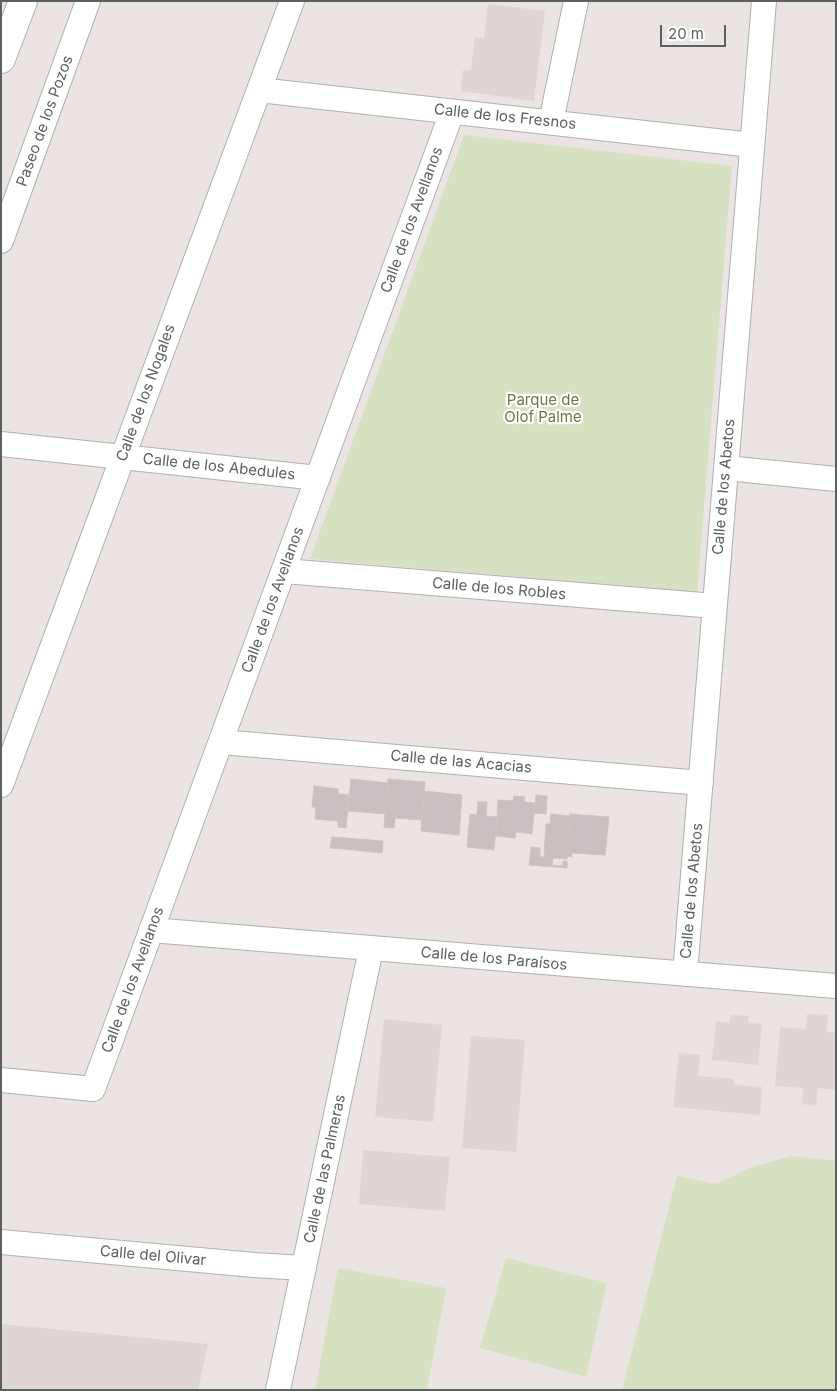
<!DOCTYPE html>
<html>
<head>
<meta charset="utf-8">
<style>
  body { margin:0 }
  #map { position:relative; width:837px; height:1391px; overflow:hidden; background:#ece4e2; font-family:Inter,sans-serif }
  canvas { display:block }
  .frame { position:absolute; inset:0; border:2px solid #5b6161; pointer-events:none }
  .scale { position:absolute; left:660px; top:25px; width:66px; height:22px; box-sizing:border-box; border:2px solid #5b6161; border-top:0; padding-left:6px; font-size:15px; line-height:18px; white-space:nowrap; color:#5b6161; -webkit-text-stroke:4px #fff; paint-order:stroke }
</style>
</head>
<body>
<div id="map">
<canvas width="837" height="1391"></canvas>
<div class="frame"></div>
<div class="scale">20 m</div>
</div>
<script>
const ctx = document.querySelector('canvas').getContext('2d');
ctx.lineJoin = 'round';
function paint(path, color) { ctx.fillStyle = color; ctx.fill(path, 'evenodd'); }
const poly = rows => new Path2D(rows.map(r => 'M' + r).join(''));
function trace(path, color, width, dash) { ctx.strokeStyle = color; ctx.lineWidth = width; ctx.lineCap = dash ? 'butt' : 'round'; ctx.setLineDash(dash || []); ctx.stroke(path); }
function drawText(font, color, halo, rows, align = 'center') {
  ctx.font = font + ' Inter,sans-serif'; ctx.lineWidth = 4.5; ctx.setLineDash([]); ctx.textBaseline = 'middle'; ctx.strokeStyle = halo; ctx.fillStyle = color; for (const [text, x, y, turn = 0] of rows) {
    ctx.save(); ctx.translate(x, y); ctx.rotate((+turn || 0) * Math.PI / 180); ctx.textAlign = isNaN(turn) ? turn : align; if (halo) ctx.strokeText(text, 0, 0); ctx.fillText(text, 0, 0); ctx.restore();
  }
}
const education = poly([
  [488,4,545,11,534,101,461,91,463,70,471,70,475,37,484,38],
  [807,1014,828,1015,826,1032,836,1033,836,1090,818,1088,816,1106,802,1104,803,1088,775,1086,780,1027,806,1029],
  [731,1015,749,1016,748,1023,762,1024,758,1065,712,1060,716,1021,729,1023],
  [384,1019,442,1025,433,1122,375,1117],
  [471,1036,525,1040,516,1152,462,1148],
  [679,1053,700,1055,698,1076,734,1079,734,1085,762,1087,760,1115,673,1107],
  [363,1150,450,1157,445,1211,359,1204],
  [1,1324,208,1344,198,1390,1,1390]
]);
const green = poly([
  [464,135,732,166,697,592,310,559],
  [791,1156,836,1161,836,1390,622,1390,677,1176,716,1184,752,1167],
  [506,1258,607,1283,586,1377,480,1348],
  [338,1268,446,1288,427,1390,315,1390]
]);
const building = poly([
  [351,779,388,783,385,814,348,811,351,779],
  [388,779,425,782,422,820,395,818,394,828,384,827,388,779],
  [314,786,338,789,338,794,349,795,346,828,338,827,338,821,315,819,316,807,312,807,314,786],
  [424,791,462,795,459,835,421,831,424,791],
  [536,795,547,796,546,814,534,813,536,795],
  [514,796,525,797,524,802,535,803,532,834,516,832,515,838,496,836,498,800,513,801,514,796],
  [478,802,487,802,486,816,497,817,494,850,467,847,470,814,477,815,478,802],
  [551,814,570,816,567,859,553,858,552,865,563,866,563,861,567,861,567,868,529,865,531,847,540,848,540,857,544,857,546,824,550,824,551,814],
  [570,814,609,817,605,855,572,853,572,857,567,856,570,814],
  [332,837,345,838,344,849,330,848,332,837],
  [345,838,383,841,382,853,344,849,345,838]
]);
const street = poly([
  [259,90,752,145],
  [551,122,576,1],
  [1,241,88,1],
  [1,444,318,478],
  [726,468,836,479],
  [284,571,715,606],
  [221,742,701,783],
  [1,785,292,1],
  [151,930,836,986],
  [685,974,764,1],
  [1,1080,93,1089,452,112],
  [1,1242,254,1265,304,1268],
  [278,1390,371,949]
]);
const secondary = poly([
  [1,59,23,1]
]);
const streetNames = [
  ["Calle de los Fresnos",505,117,6],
  ["Paseo de los Pozos",45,121,-70],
  ["Calle de los Avellanos",412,220,-70],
  ["Calle de los Nogales",146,393,-70],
  ["Calle de los Abedules",219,467,6],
  ["Calle de los Abetos",724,487,-85],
  ["Calle de los Robles",499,589,5],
  ["Calle de los Avellanos",273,600,-70],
  ["Calle de las Acacias",461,762,5],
  ["Calle de los Abetos",692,891,-85],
  ["Calle de los Paraísos",494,959,5],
  ["Calle de los Avellanos",133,980,-70],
  ["Calle de las Palmeras",325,1169,-78],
  ["Calle del Olivar",153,1256,5]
];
const parkNames = [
  ["Parque de",543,400],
  ["Olof Palme",543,417]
];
paint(education, '#ded5d4');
paint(green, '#d6e1c1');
paint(building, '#c9c1c1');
trace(building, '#d0c2c1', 1);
trace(street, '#acb1b1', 26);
trace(secondary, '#abb2b2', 30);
trace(street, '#fff', 24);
trace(secondary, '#fff', 28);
drawText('15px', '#5b6161', '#fff', streetNames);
drawText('15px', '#647e3d', '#fff', parkNames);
</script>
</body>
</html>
